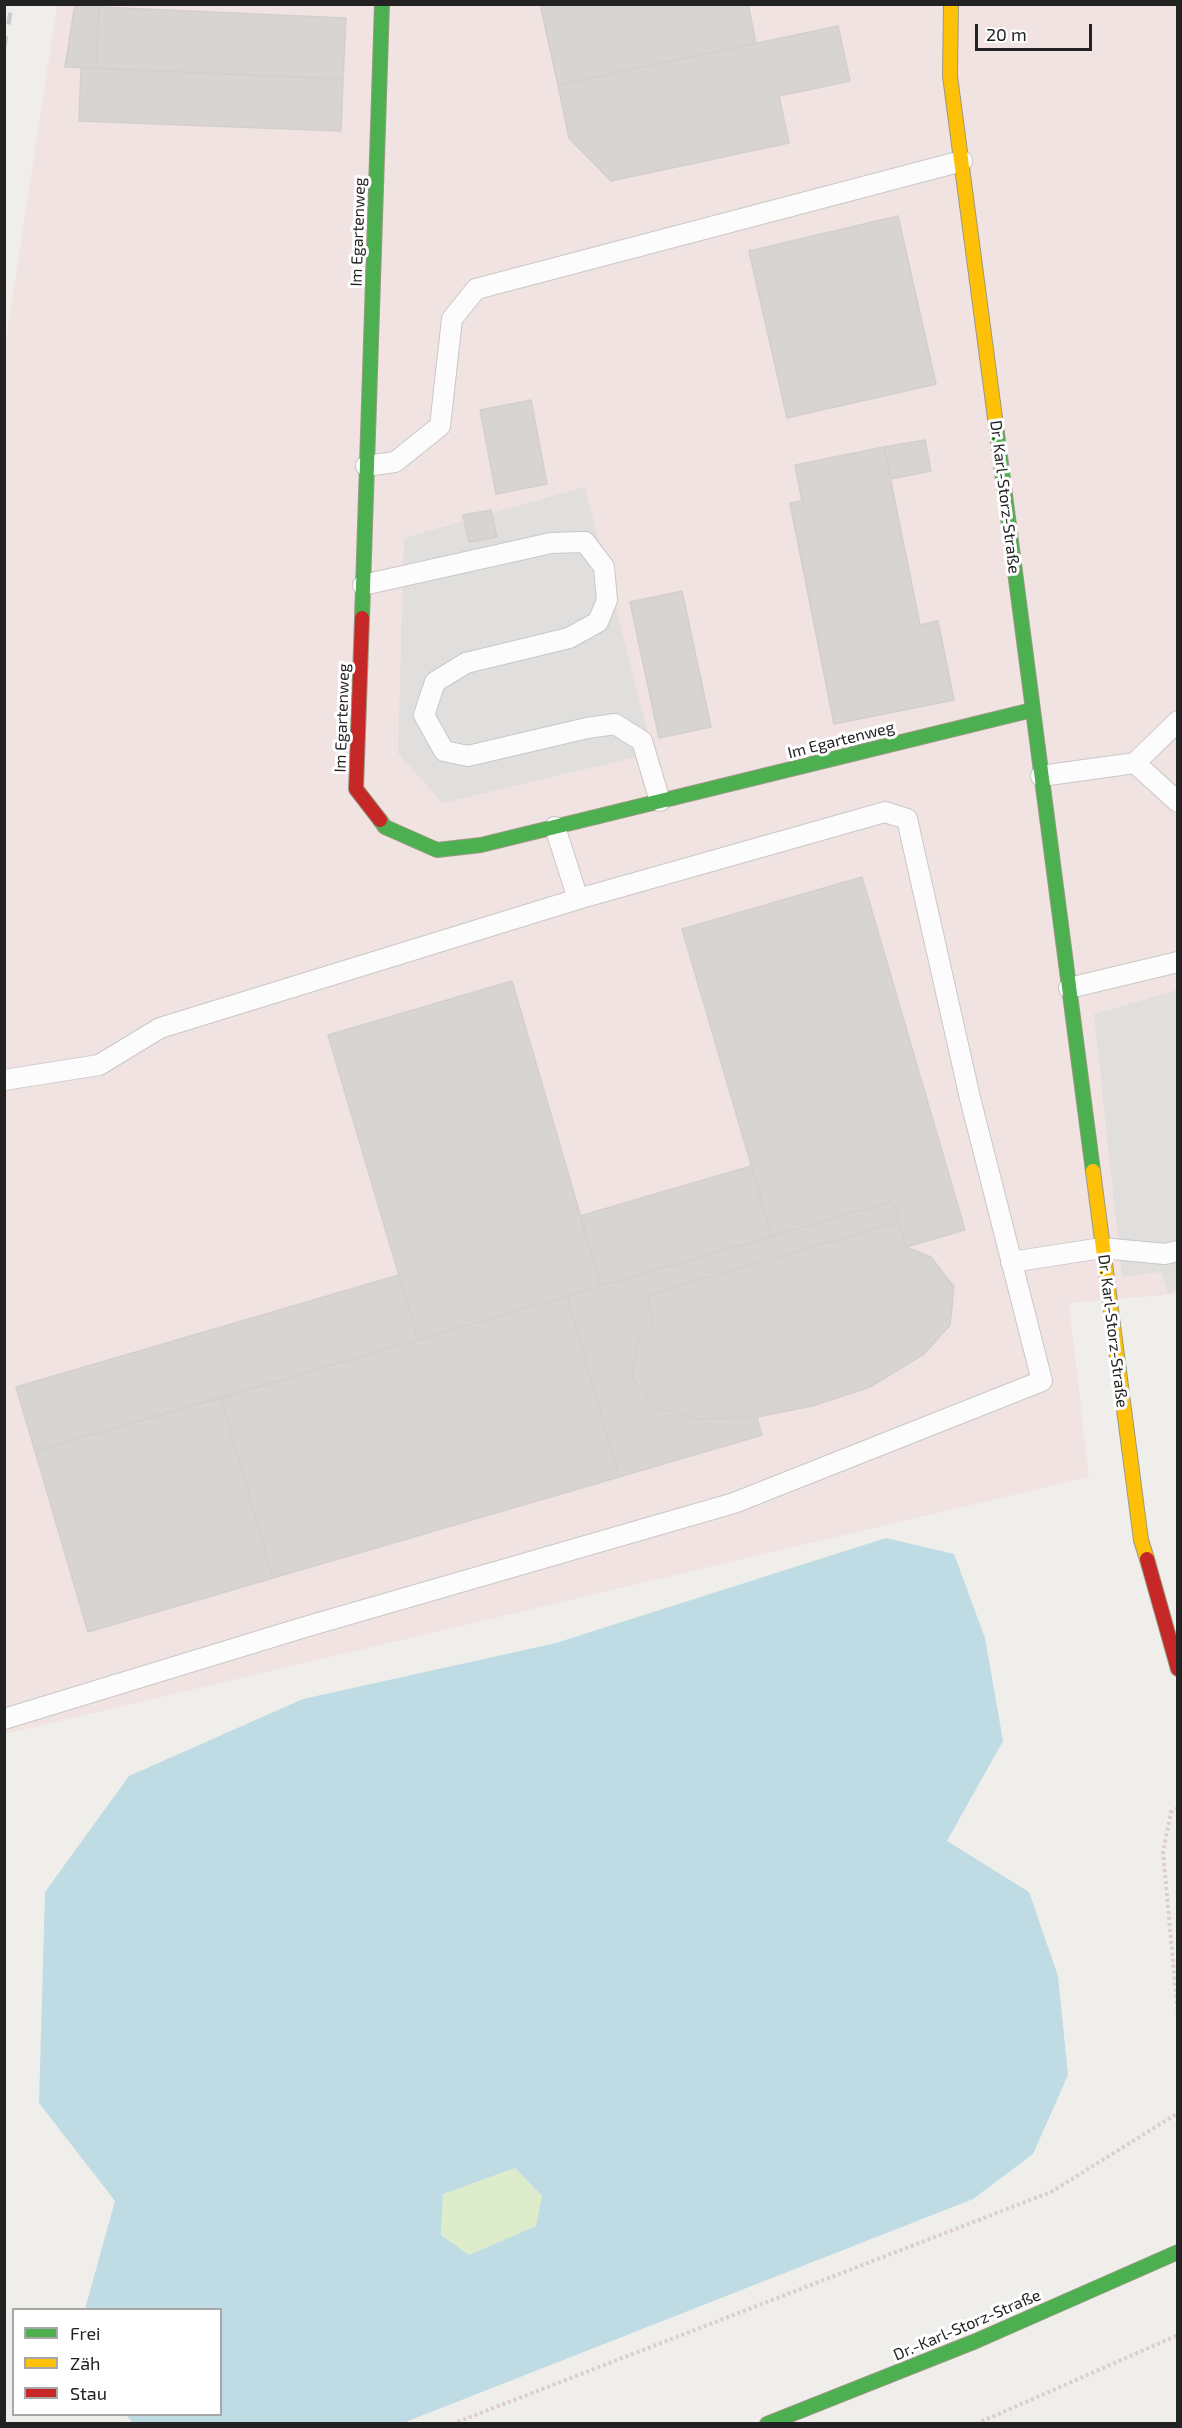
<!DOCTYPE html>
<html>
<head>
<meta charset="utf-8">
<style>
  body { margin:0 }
  #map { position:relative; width:1182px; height:2428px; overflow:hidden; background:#f0eeeb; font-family:"Exo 2",sans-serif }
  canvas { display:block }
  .frame { position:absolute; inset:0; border:6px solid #222; pointer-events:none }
  .legend { position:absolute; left:12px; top:2308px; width:210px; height:108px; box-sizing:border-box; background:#fff; border:2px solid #a7a7a7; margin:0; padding:8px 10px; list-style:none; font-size:18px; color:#222 }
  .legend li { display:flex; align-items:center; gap:12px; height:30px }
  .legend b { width:30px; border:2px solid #a7a7a7 }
  .scale { position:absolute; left:975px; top:24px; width:117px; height:27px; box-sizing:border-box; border:3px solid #222; border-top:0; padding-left:8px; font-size:18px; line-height:21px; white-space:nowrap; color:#222; -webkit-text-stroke:4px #fff; paint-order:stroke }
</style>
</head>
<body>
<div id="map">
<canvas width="1182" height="2428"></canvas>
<div class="frame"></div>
<ul class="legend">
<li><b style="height:8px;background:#4caf50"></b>Frei</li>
<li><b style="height:8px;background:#ffc107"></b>Zäh</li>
<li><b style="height:8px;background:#c62828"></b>Stau</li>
</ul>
<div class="scale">20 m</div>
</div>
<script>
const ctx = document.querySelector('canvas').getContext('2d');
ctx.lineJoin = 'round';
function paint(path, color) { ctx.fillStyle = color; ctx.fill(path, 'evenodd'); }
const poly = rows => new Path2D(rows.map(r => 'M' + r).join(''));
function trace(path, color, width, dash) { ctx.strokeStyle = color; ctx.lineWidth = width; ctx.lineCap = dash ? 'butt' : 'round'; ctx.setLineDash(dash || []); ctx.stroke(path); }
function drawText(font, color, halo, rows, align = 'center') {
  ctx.font = font + ' "Exo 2",sans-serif'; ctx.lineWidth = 6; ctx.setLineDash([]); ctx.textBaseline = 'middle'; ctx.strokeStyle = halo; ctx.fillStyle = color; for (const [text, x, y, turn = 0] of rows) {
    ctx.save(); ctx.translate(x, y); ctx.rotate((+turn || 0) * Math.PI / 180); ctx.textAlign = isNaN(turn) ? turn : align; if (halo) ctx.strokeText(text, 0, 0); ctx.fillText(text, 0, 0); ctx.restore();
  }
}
const commercial = poly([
  [57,5,1177,5,1177,1294,1069,1303,1089,1477,5,1734,4,353]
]);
const grass = poly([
  [515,2168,542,2196,537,2226,469,2255,441,2235,443,2194]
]);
const parking = poly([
  [585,487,653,753,443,803,398,753,404,538],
  [1177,990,1177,1290,1168,1293,1161,1272,1122,1277,1094,1014]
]);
const water = poly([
  [886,1538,954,1554,985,1638,1003,1741,947,1841,1029,1892,1058,1976,1068,2075,1033,2154,973,2199,403,2423,133,2423,126,2415,220,2414,220,2310,85,2309,115,2201,39,2103,45,1892,129,1776,303,1699,556,1643],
  [515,2168,542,2196,536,2226,469,2255,441,2235,443,2194]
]);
const building = poly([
  [75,4,99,4,96,68,65,67,75,4],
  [540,4,748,4,756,43,558,85,540,4],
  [99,7,346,18,343,79,96,68,99,7],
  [838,26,850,81,779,96,789,143,611,181,569,138,558,85,838,26],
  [81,68,343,79,341,131,79,121,81,68],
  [898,216,936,384,787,418,749,251,898,216],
  [531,400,547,484,496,494,480,410,531,400],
  [925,440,931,471,891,479,884,447,925,440],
  [884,447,920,625,938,621,954,700,834,724,790,503,802,501,795,465,884,447],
  [491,510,497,537,469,542,463,515,491,510],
  [682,591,711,727,659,738,630,602,682,591],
  [862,877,965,1230,906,1247,893,1201,772,1236,682,929,862,877],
  [512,981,601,1286,418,1340,328,1035,512,981],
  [751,1166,772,1236,601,1286,580,1216,751,1166],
  [893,1201,899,1222,647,1295,654,1323,638,1342,632,1378,658,1408,696,1419,757,1417,762,1435,619,1477,567,1296,893,1201],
  [899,1222,906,1247,931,1257,954,1287,950,1325,924,1354,870,1387,812,1406,757,1417,696,1419,658,1408,632,1378,638,1342,654,1323,647,1295,899,1222],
  [399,1275,418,1340,35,1451,16,1387,399,1275],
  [567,1296,619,1477,273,1578,221,1398,567,1296],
  [221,1398,273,1578,88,1632,35,1451,221,1398]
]);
const path = poly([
  [1178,1808,1171,1812,1163,1852,1178,2016],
  [452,2424,1051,2192,1178,2113],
  [976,2424,1178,2335]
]);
const lane = poly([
  [366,466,395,462,440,426,452,319,476,289,962,161],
  [363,585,551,543,585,542,604,567,607,600,598,622,569,638,466,663,435,682,424,715,444,751,468,756,587,728,615,724,642,741,660,801],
  [1135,763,1178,802],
  [1041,776,1135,763,1178,721],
  [1069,988,1178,962],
  [4,1080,99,1065,160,1028,578,899,555,827],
  [1011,1262,1102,1248,1165,1254,1178,1251],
  [4,1719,305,1627,734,1503,1042,1381,970,1098,907,819,885,812,578,899]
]);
const fast = poly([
  [995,418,1093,1171],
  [362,618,382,4],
  [380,820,385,827,437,850,481,845,1032,710],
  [767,2424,976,2341,1178,2252]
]);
const slow = poly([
  [951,4,950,76,995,418],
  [1093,1171,1141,1540,1147,1559]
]);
const jam = poly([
  [362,618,356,789,380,820],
  [1147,1559,1178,1669]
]);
const rail = poly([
  [4,48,12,4]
]);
const streetNames = [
  ["Im Egartenweg",358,232,-88],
  ["Dr. Karl-Storz-Straße",1005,497,83],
  ["Im Egartenweg",342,718,-88],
  ["Im Egartenweg",841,740,-14],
  ["Dr. Karl-Storz-Straße",1113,1331,83],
  ["Dr.-Karl-Storz-Straße",967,2325,-23]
];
paint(commercial, '#f1e3e1');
paint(grass, '#ddeccb');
paint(parking, '#e0dfde');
paint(water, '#bfdbe3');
paint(building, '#d7d4d2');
trace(building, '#d3d0cc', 1.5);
trace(lane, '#c9c8c7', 22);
trace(fast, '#999a82', 16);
trace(slow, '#999a82', 16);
trace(jam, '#999a82', 16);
trace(path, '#dccecd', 4, [3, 3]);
trace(lane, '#fdfcfc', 20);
trace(fast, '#4caf50', 14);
trace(slow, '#ffc107', 14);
trace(jam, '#c62828', 14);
trace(rail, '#ccc', 4.5, [12, 12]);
drawText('16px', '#222', '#fff', streetNames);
</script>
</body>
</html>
